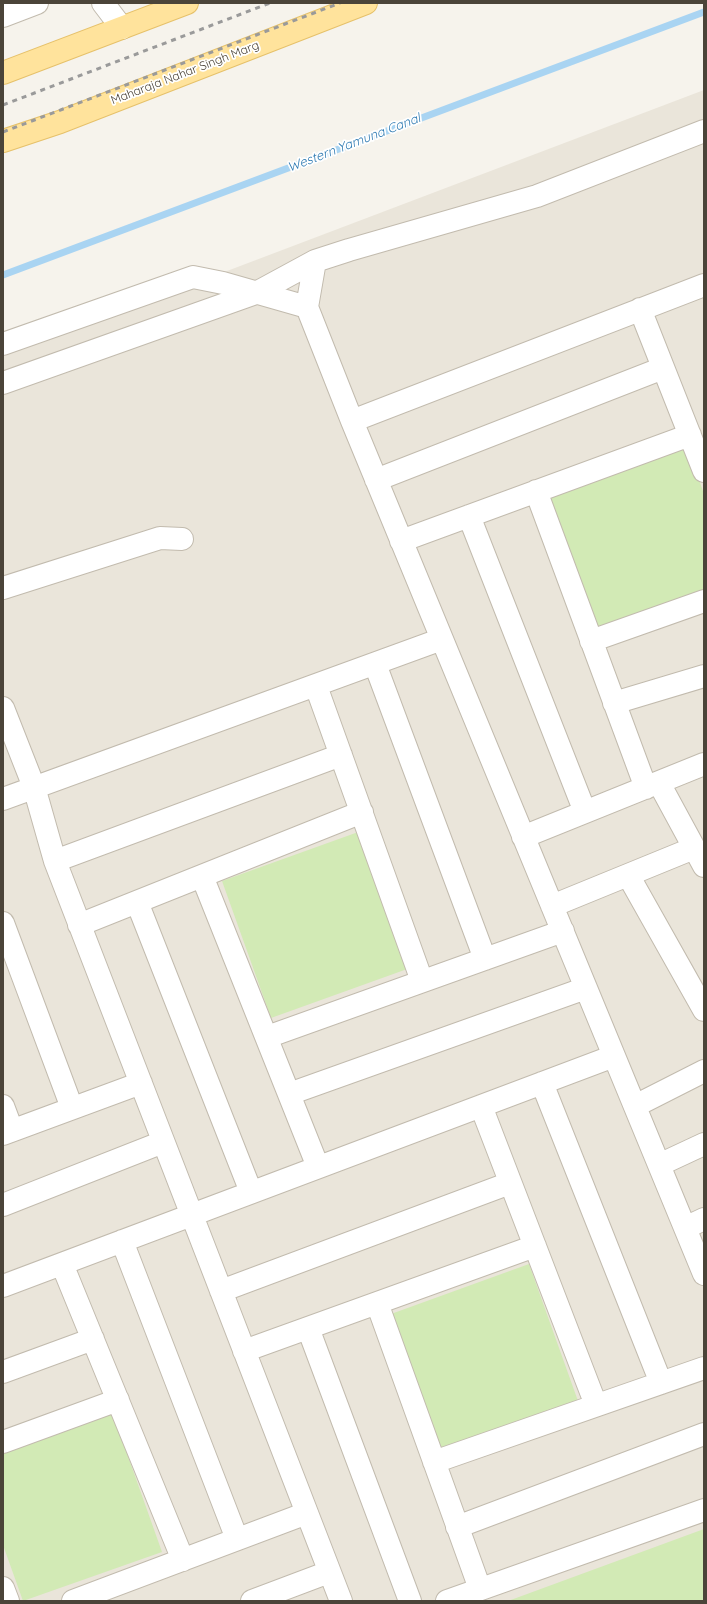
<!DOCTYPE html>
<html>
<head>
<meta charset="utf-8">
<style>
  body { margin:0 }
  #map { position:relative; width:707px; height:1604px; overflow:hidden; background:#f6f3ec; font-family:Quicksand,sans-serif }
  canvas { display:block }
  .frame { position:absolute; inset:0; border:4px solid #4b4439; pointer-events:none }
</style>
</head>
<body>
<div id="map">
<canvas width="707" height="1604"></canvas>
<div class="frame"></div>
</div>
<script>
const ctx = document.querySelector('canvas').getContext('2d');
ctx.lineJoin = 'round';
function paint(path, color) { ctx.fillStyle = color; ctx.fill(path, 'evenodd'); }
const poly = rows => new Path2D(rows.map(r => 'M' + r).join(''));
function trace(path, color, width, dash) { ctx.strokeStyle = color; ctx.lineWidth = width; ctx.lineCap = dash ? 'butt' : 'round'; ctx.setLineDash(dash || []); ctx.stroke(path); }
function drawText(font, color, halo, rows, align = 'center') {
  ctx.font = font + ' Quicksand,sans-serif'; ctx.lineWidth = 3.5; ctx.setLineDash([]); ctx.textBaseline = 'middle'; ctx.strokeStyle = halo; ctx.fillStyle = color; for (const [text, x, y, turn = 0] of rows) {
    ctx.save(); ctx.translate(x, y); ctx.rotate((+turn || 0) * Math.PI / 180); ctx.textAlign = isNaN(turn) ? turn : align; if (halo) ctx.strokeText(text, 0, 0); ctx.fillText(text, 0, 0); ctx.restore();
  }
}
const residential = poly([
  [704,90,704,1601,3,1601,3,356]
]);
const green = poly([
  [687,446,704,494,704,595,597,634,547,496],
  [361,831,410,968,271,1018,222,881],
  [529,1264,578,1401,440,1451,391,1314],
  [113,1414,162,1552,23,1601,3,1545,3,1454],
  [704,1529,704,1601,508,1601]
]);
const stream = poly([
  [3,275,704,12]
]);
const minor = poly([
  [103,3,122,28],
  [3,16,37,3],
  [704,131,537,196,349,250,315,261,307,307,352,421,704,1274],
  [640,309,704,471],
  [3,344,193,277,223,283,307,307],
  [3,383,256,293,315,261],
  [352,421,704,285],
  [376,480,663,368],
  [536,491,646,788],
  [469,516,585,812],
  [401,541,690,435],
  [3,588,160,538,182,539],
  [591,641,704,601],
  [375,664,485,959],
  [316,686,422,981],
  [614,703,704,676],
  [3,708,34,787,55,861,341,1601],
  [659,783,704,866],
  [3,799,442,639],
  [523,837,704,764],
  [55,861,341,755],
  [628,875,704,1010],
  [202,876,318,1167],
  [137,902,251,1192],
  [552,906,694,848],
  [3,923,72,1108],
  [79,925,362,812],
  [267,1037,563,931],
  [542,1083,661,1383],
  [289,1094,586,988],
  [3,1106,12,1130],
  [481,1106,596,1405],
  [635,1106,704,1071],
  [3,1134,141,1083],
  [659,1165,704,1144],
  [3,1205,163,1142],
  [685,1228,704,1219],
  [122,1241,237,1539],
  [62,1264,183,1560],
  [3,1286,614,1056],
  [221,1291,510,1183],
  [377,1303,480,1589],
  [308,1328,410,1601],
  [244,1351,535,1246],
  [3,1372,93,1339],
  [3,1442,118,1400],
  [434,1462,704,1368],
  [457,1527,704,1434],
  [3,1588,8,1601],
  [73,1601,307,1513],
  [252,1601,329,1572],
  [447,1601,704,1510]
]);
const major = poly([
  [3,73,187,3],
  [3,141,60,122,366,3]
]);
const rail = poly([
  [3,105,270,3],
  [3,132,340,3]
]);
const streetNames = [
  ["Maharaja Nahar Singh Marg",185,73,-21]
];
const waterNames = [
  ["Western Yamuna Canal",354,143,-21]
];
paint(residential, '#eae5da');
paint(green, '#d2eab5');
trace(stream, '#a9d4f2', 7);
trace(minor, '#c2bbae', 24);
trace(major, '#e6c16a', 24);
trace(minor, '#fff', 22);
trace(major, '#ffe39c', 22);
trace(rail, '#9a9a9a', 3, [5, 5]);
drawText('12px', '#4b4439', '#fff', streetNames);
drawText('italic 13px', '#2e7ab2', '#fff', waterNames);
</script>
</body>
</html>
